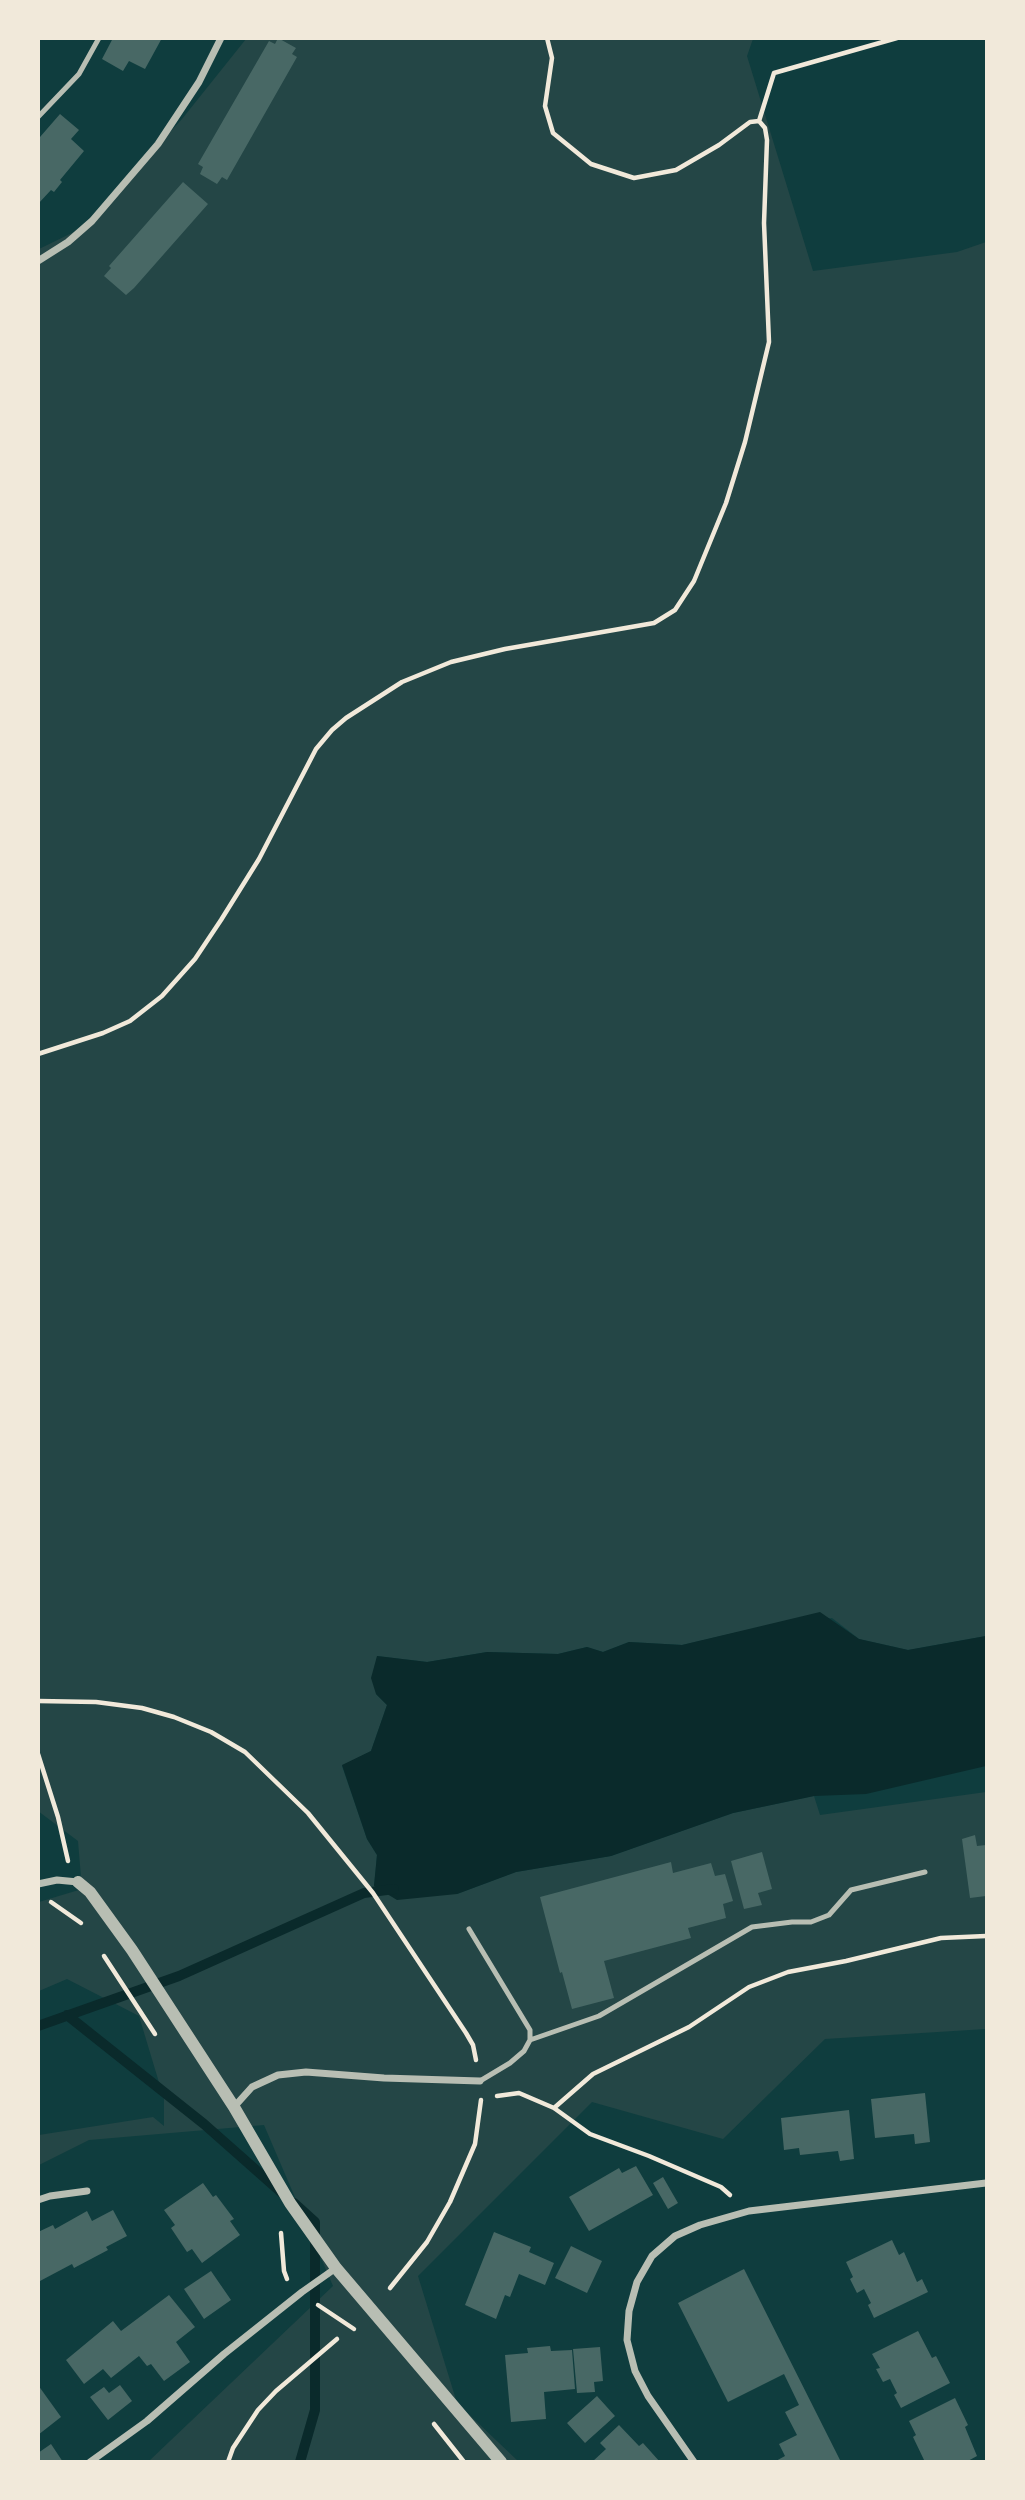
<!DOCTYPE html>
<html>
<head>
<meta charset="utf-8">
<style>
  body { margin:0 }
  #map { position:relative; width:1025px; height:2500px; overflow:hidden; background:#0f3d3e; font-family:Helvetica,sans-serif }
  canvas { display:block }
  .frame { position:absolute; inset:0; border:40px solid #f1e9da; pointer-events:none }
</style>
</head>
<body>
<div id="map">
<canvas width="1025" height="2500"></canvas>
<div class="frame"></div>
</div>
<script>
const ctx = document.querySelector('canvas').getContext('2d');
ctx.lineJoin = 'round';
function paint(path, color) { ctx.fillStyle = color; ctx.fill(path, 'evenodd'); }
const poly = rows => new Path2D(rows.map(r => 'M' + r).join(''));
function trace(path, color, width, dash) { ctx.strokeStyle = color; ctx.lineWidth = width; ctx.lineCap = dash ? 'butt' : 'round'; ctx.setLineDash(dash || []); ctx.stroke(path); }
const green = poly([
  [246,39,753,39,747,56,813,271,957,252,986,242,986,1636,908,1650,859,1639,832,1618,734,1633,682,1645,629,1642,603,1652,587,1647,558,1654,487,1652,427,1662,377,1656,376,1694,387,1705,371,1751,342,1766,367,1839,377,1855,374,1886,457,1894,516,1872,611,1856,733,1813,814,1796,820,1815,986,1792,986,2029,825,2039,723,2139,592,2102,418,2276,457,2403,518,2461,149,2461,333,2286,264,2125,89,2140,39,2165,39,2135,153,2117,164,2126,164,2099,139,2016,67,1979,39,1991,39,1902,82,1889,78,1841,38,1811,39,249,80,229,182,119]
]);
const water = poly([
  [820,1612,859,1639,908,1650,986,1636,986,1766,866,1794,814,1796,733,1813,611,1856,516,1872,457,1894,397,1900,374,1886,377,1855,367,1839,342,1765,371,1751,387,1705,376,1694,371,1678,377,1656,427,1662,487,1652,558,1654,587,1647,603,1652,629,1642,682,1645]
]);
const stream = poly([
  [67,2015,204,2124,282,2193],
  [38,2026,179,1976,364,1893,394,1889],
  [294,2203,315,2222,315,2410,300,2462]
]);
const building = poly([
  [113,38,162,38,145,69,129,61,123,71,102,59],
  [278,38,296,48,292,54,297,57,227,180,222,177,217,184,200,174,203,167,198,164,269,41,275,44],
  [60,114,79,130,71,139,84,151,60,180,62,182,54,192,51,190,38,204,38,136,40,137],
  [183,182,208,204,134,288,126,295,104,276,111,268,109,266],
  [975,1835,977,1846,986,1845,986,1896,970,1898,962,1839],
  [762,1852,772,1889,758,1893,762,1905,744,1909,731,1861],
  [671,1862,673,1873,711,1863,715,1876,725,1874,733,1901,723,1904,726,1918,688,1928,691,1938,604,1961,614,1998,572,2009,562,1972,560,1973,540,1897],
  [925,2093,930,2142,915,2144,914,2134,875,2138,871,2099],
  [849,2110,854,2159,840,2161,838,2151,800,2155,799,2148,784,2150,781,2118],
  [636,2166,653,2195,589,2231,569,2197,619,2168,622,2173],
  [663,2177,678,2203,668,2209,653,2183],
  [203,2183,213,2197,216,2195,234,2219,230,2221,240,2235,202,2263,192,2249,187,2252,171,2228,175,2225,164,2210],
  [113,2210,127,2236,106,2247,108,2250,74,2268,72,2264,40,2281,38,2232,53,2225,55,2229,87,2211,92,2221],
  [494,2232,531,2247,529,2252,554,2263,545,2285,519,2274,510,2297,505,2295,496,2319,465,2305],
  [892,2240,899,2255,904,2252,917,2282,922,2279,928,2292,874,2318,868,2305,871,2303,864,2289,857,2293,850,2279,853,2277,846,2262],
  [571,2246,602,2261,587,2293,555,2278],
  [744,2269,841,2462,774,2462,785,2456,779,2444,797,2435,785,2412,799,2405,784,2374,728,2402,678,2303],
  [211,2271,231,2300,204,2319,184,2289],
  [169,2295,195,2327,176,2342,190,2362,164,2381,151,2364,147,2366,139,2356,111,2378,103,2369,84,2384,66,2360,113,2321,121,2331],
  [918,2331,932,2358,936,2356,950,2383,901,2408,894,2395,897,2393,890,2379,883,2382,876,2369,880,2368,872,2354],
  [550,2346,551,2351,572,2350,575,2389,544,2392,546,2419,511,2422,505,2355,528,2353,527,2348],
  [600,2347,603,2381,594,2382,595,2392,577,2393,573,2349],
  [38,2385,61,2417,38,2435],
  [120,2385,132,2401,108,2420,90,2397,104,2387,109,2393],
  [597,2396,615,2416,585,2443,567,2423],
  [955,2398,968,2425,965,2427,977,2456,966,2462,925,2462,913,2437,916,2435,909,2421],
  [619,2425,639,2446,643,2443,660,2462,592,2462,606,2449,600,2443],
  [51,2444,63,2462,38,2462,38,2453]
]);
const path = poly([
  [759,121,774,73,897,38],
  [38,1054,103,1033,130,1021,162,996,195,959,221,920,259,859,316,749,332,730,346,718,402,682,451,662,505,649,654,623,675,610,694,581,726,503,745,442,769,342,764,223,767,140,765,128,759,121,750,122,719,145,676,170,634,178,591,164,553,133,545,106,552,58,547,38],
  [38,1701,96,1702,142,1708,174,1717,211,1732,245,1752,308,1813,373,1893,466,2033,473,2045,476,2060],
  [38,1754,58,1817,68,1861],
  [51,1902,81,1923],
  [104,1956,155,2034],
  [497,2096,519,2093,554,2108,590,2134,649,2156,721,2187,730,2195],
  [554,2108,593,2074,689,2027,749,1987,788,1972,846,1961,941,1938,986,1936],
  [281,2233,284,2271,287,2279],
  [390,2288,427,2242,450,2202,475,2144,481,2100],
  [318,2305,354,2329],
  [434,2424,464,2462],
  [228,2462,233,2448,258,2410,276,2391,337,2339]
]);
const service = poly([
  [38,117,79,74,99,38],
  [469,1929,530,2030,530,2040,524,2051,510,2063,480,2081],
  [530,2040,599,2016,752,1927,792,1922,811,1922,829,1915,851,1890,925,1872]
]);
const minor = poly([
  [38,261,68,242,92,221,158,144,199,82,221,38],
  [38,1884,57,1880,78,1882],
  [234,2107,252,2087,278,2075,306,2072,384,2078,480,2081],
  [38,2200,50,2196,87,2191],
  [90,2462,147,2421,224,2354,302,2292,336,2268],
  [694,2462,648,2396,635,2371,627,2340,629,2311,637,2282,652,2256,675,2236,700,2225,749,2211,986,2183]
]);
const tertiary = poly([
  [78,1882,90,1892,132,1950,234,2107,290,2203,336,2268,501,2462]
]);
paint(green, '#244646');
paint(water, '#0a2a2b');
trace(stream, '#0a2a2b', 10);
paint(building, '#486865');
trace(path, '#f1e9da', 4.5);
trace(service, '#b8beb3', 5);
trace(minor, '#b8beb3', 7);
trace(tertiary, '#b8beb3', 12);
</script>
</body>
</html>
